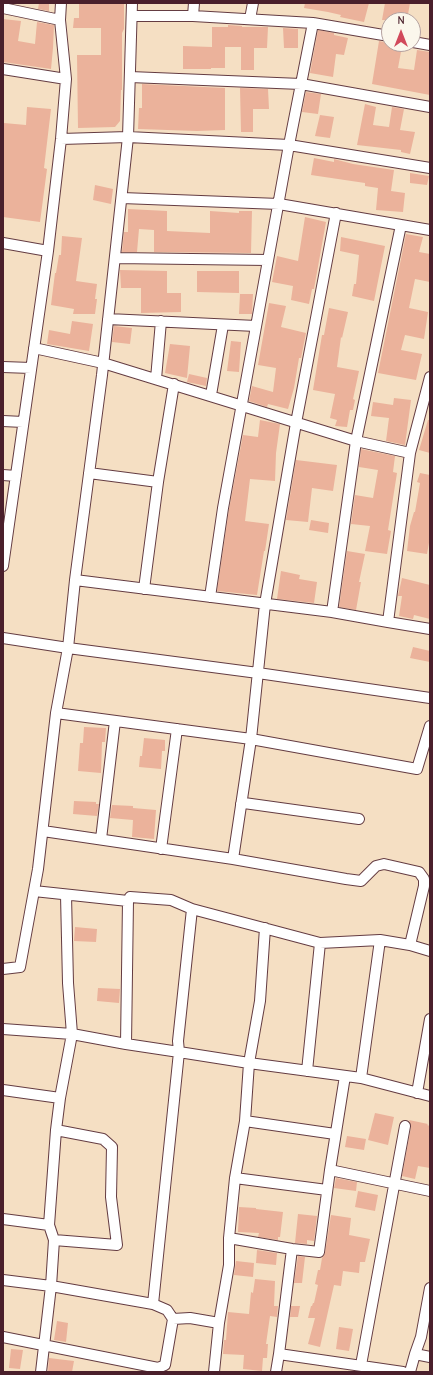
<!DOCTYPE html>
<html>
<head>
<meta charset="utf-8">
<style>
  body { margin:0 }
  #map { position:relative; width:433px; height:1375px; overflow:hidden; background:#f5dfc3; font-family:"Comic Neue",sans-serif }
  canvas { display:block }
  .frame { position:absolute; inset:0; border:4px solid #4a1f2b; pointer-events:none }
  .north { position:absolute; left:381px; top:12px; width:40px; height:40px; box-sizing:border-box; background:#fbf7ec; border:1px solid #b4a19f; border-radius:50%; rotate:0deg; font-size:11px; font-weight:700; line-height:16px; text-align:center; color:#4a1f2b }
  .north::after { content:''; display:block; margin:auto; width:14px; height:18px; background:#d1495b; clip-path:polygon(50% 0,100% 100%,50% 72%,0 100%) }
</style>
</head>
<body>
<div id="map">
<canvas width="433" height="1375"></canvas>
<div class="frame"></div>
<div class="north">N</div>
</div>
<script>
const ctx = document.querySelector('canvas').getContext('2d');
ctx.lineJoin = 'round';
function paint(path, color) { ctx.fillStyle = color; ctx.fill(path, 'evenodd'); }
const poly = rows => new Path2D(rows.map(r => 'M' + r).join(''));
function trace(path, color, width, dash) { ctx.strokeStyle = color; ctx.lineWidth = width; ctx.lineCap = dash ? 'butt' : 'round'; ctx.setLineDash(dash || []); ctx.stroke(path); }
const building = poly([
  [39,3,49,3,49,11,38,9],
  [79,3,124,3,124,29,122,33,122,90,121,90,120,121,115,127,78,128,77,55,101,55,101,28,73,28,74,18,79,18],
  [305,3,369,3,364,22,340,17,341,15,328,12,304,8],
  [385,3,410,3,407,20,382,20],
  [3,19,21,21,18,41,35,44,37,22,54,25,53,48,51,69,3,62],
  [228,25,242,26,242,27,268,27,267,48,254,48,254,70,241,70,241,47,225,47,225,68,211,68,211,69,183,69,183,46,212,47,212,27,228,27],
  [283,28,298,29,298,48,284,48],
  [318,30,334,33,334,35,348,38,344,55,336,54,333,77,310,73],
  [379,41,402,46,398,68,414,70,417,50,430,52,430,95,372,84],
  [142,84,225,88,225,130,197,131,138,129,139,108,142,108],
  [240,88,268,89,269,109,253,109,253,132,241,132],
  [306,92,321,94,318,114,302,112],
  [365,104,376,107,373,125,389,127,392,107,404,109,400,130,415,132,410,154,401,152,401,150,357,145],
  [27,107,51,109,44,168,47,169,40,222,3,217,3,139,4,123,26,125],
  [320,115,334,117,330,138,315,136],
  [314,158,334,162,334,159,353,164,394,170,391,191,405,193,403,212,376,210,378,188,365,186,365,183,311,175],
  [410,173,429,176,427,185,410,183],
  [95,185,113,189,111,204,93,200],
  [128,209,167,211,167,231,210,233,210,211,239,213,239,211,252,211,251,253,154,252,154,230,139,229,137,252,122,252,124,232,128,232],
  [305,217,326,222,314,289,312,289,309,304,291,300,293,286,272,282,277,256,298,261],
  [406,234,423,237,419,252,430,254,430,282,415,279,409,308,428,312,424,339,405,335,401,350,422,354,416,380,378,373],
  [62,236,82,238,76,281,97,284,95,299,97,299,95,314,73,314,74,309,51,305,55,273,56,273,59,255,61,255],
  [341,237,385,246,374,301,352,296,354,284,356,284,359,255,340,251],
  [120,270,167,271,167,293,181,293,181,312,141,313,141,288,121,288],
  [197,271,239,271,239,293,197,292],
  [240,294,253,294,252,314,239,314],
  [269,303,286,306,281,327,306,333,301,358,299,358,294,388,288,409,268,404,267,407,249,401,252,386,273,392,276,368,258,365],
  [329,308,348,312,342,338,341,337,337,367,359,371,353,399,355,400,353,410,350,410,347,427,335,426,337,420,330,418,335,394,313,390,322,335,324,335],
  [72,321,93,324,89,351,47,344,49,330,70,334],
  [114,326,132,328,130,344,112,342],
  [231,341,241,342,239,372,227,371],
  [170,344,190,346,187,378,165,373],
  [189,374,207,378,206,386,187,382],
  [394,398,411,400,405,445,386,441,389,418,371,416,373,402,393,405],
  [260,420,280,424,276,453,275,481,250,479,245,521,269,524,265,551,264,551,257,595,217,591,229,509,243,435,258,437],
  [428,420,430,420,430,453,419,450],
  [361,449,395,456,393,472,397,473,388,530,391,531,387,554,365,551,370,526,351,524,355,495,373,498,378,470,359,467],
  [296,460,337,465,333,491,312,488,308,522,286,520],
  [420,473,430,475,430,537,427,554,407,551,410,526,414,512,415,512,420,483,417,482],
  [311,520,329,523,328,533,309,530],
  [347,551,365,554,359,582,361,582,356,610,339,607],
  [281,571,300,575,299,579,317,582,314,603,277,599],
  [402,578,430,585,430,619,414,615,413,619,399,616,402,596,398,596],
  [413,647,430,651,430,662,410,658],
  [84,727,106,728,105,742,102,742,101,773,78,771,80,743,83,743],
  [144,738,165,740,165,751,162,751,161,769,139,767,140,756,142,756],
  [74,801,96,802,96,804,99,804,97,816,73,814],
  [112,805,133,806,133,808,156,810,154,839,132,837,133,820,110,818],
  [75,927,97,929,96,942,74,941],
  [98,988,120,989,119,1003,97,1001],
  [375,1113,394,1117,388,1145,368,1140],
  [409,1120,428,1124,427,1125,430,1126,430,1168,418,1166,415,1179,402,1176,411,1127],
  [347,1136,366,1139,364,1150,345,1147],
  [336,1178,357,1182,356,1191,334,1188],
  [358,1191,378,1195,375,1211,355,1207],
  [239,1207,256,1208,256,1209,283,1212,280,1237,278,1237,278,1240,258,1237,259,1233,238,1232],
  [298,1214,317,1216,314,1241,307,1240,307,1244,295,1243],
  [331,1215,351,1218,349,1235,370,1239,365,1262,360,1262,359,1273,343,1271,341,1286,334,1285,320,1347,308,1344,315,1318,308,1318,311,1306,312,1306,313,1303,314,1303,318,1285,315,1284,318,1270,320,1270,322,1258,325,1253],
  [257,1250,277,1253,276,1265,256,1263],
  [298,1256,305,1257,302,1283,294,1283],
  [236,1261,254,1263,253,1277,234,1275],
  [255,1279,275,1281,274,1306,278,1306,277,1317,270,1316,266,1344,268,1344,267,1358,263,1358,262,1371,243,1369,244,1355,223,1354,224,1340,226,1340,228,1312,249,1314,251,1292,253,1293],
  [291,1306,300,1306,298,1317,290,1317],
  [57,1321,68,1323,66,1342,54,1340],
  [339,1327,353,1329,349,1351,336,1349],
  [11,1349,23,1350,20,1369,9,1368],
  [49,1358,74,1361,72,1372,48,1372]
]);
const street = poly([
  [132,3,128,137,102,375,75,580,332,612,388,622,410,453,430,377],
  [3,8,60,20],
  [132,16,193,16,194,3],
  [193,16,313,23,389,36],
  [250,19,253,3],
  [413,42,430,45],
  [3,69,66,79],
  [130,77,301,84,430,107],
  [61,139,128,137,289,145,430,168],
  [122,198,279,204,430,230],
  [3,243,48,251],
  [115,258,268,260],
  [108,319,256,326],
  [34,348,103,363,356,441,410,453],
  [3,367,31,368],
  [156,379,161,321],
  [211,395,223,325],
  [3,421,23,422],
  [89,473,158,482],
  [3,475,16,476],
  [3,566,48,251,61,139,66,79,60,20,61,3],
  [144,589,158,482,174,384],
  [210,597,223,508,289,145,313,23],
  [332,612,356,441,401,225],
  [388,622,430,629],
  [3,638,68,648,258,673,430,698],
  [56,713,251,739,417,769,430,726],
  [241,804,244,803,359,819],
  [43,831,233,859,251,739,265,604,296,423,336,213],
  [101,839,115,721],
  [161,849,177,729],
  [233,859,346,879,361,881,376,866,384,864,419,872,424,879,424,886,410,945,430,951],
  [130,897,171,900,192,909,320,943,307,1071],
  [320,943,380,940],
  [410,945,380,940,361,1078,430,1096],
  [3,969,20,967,38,869,56,713,68,648,75,580],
  [3,1029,72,1034,126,1044,128,901,34,891],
  [126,1044,179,1052,178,1041,192,909],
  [3,1090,60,1098],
  [417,1093,430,1019],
  [245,1121,335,1134],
  [330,1170,430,1191],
  [235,1178,327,1190],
  [3,1219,49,1225],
  [229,1238,292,1249,319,1252,330,1170,345,1076],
  [54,1240,117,1245,111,1197,112,1147,103,1139,56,1130],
  [3,1280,51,1286,153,1304,167,1310,173,1319,165,1365,158,1368,157,1372],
  [153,1304,179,1052,249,1063,361,1078],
  [173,1319,190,1318,219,1323],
  [3,1337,158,1368],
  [279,1354,403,1372],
  [415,1354,430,1357],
  [361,1365,405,1126],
  [41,1372,51,1286,54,1240,49,1225,56,1130,60,1098,72,1034,68,983,66,895],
  [214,1372,219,1323,229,1265,229,1238,235,1178,245,1121,249,1063,260,1001,265,928],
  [276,1372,279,1354,292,1249],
  [410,1372,415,1354,421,1337,430,1288]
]);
paint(building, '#ebb29b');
trace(street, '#643c42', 12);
trace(street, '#fff', 10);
</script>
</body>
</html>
